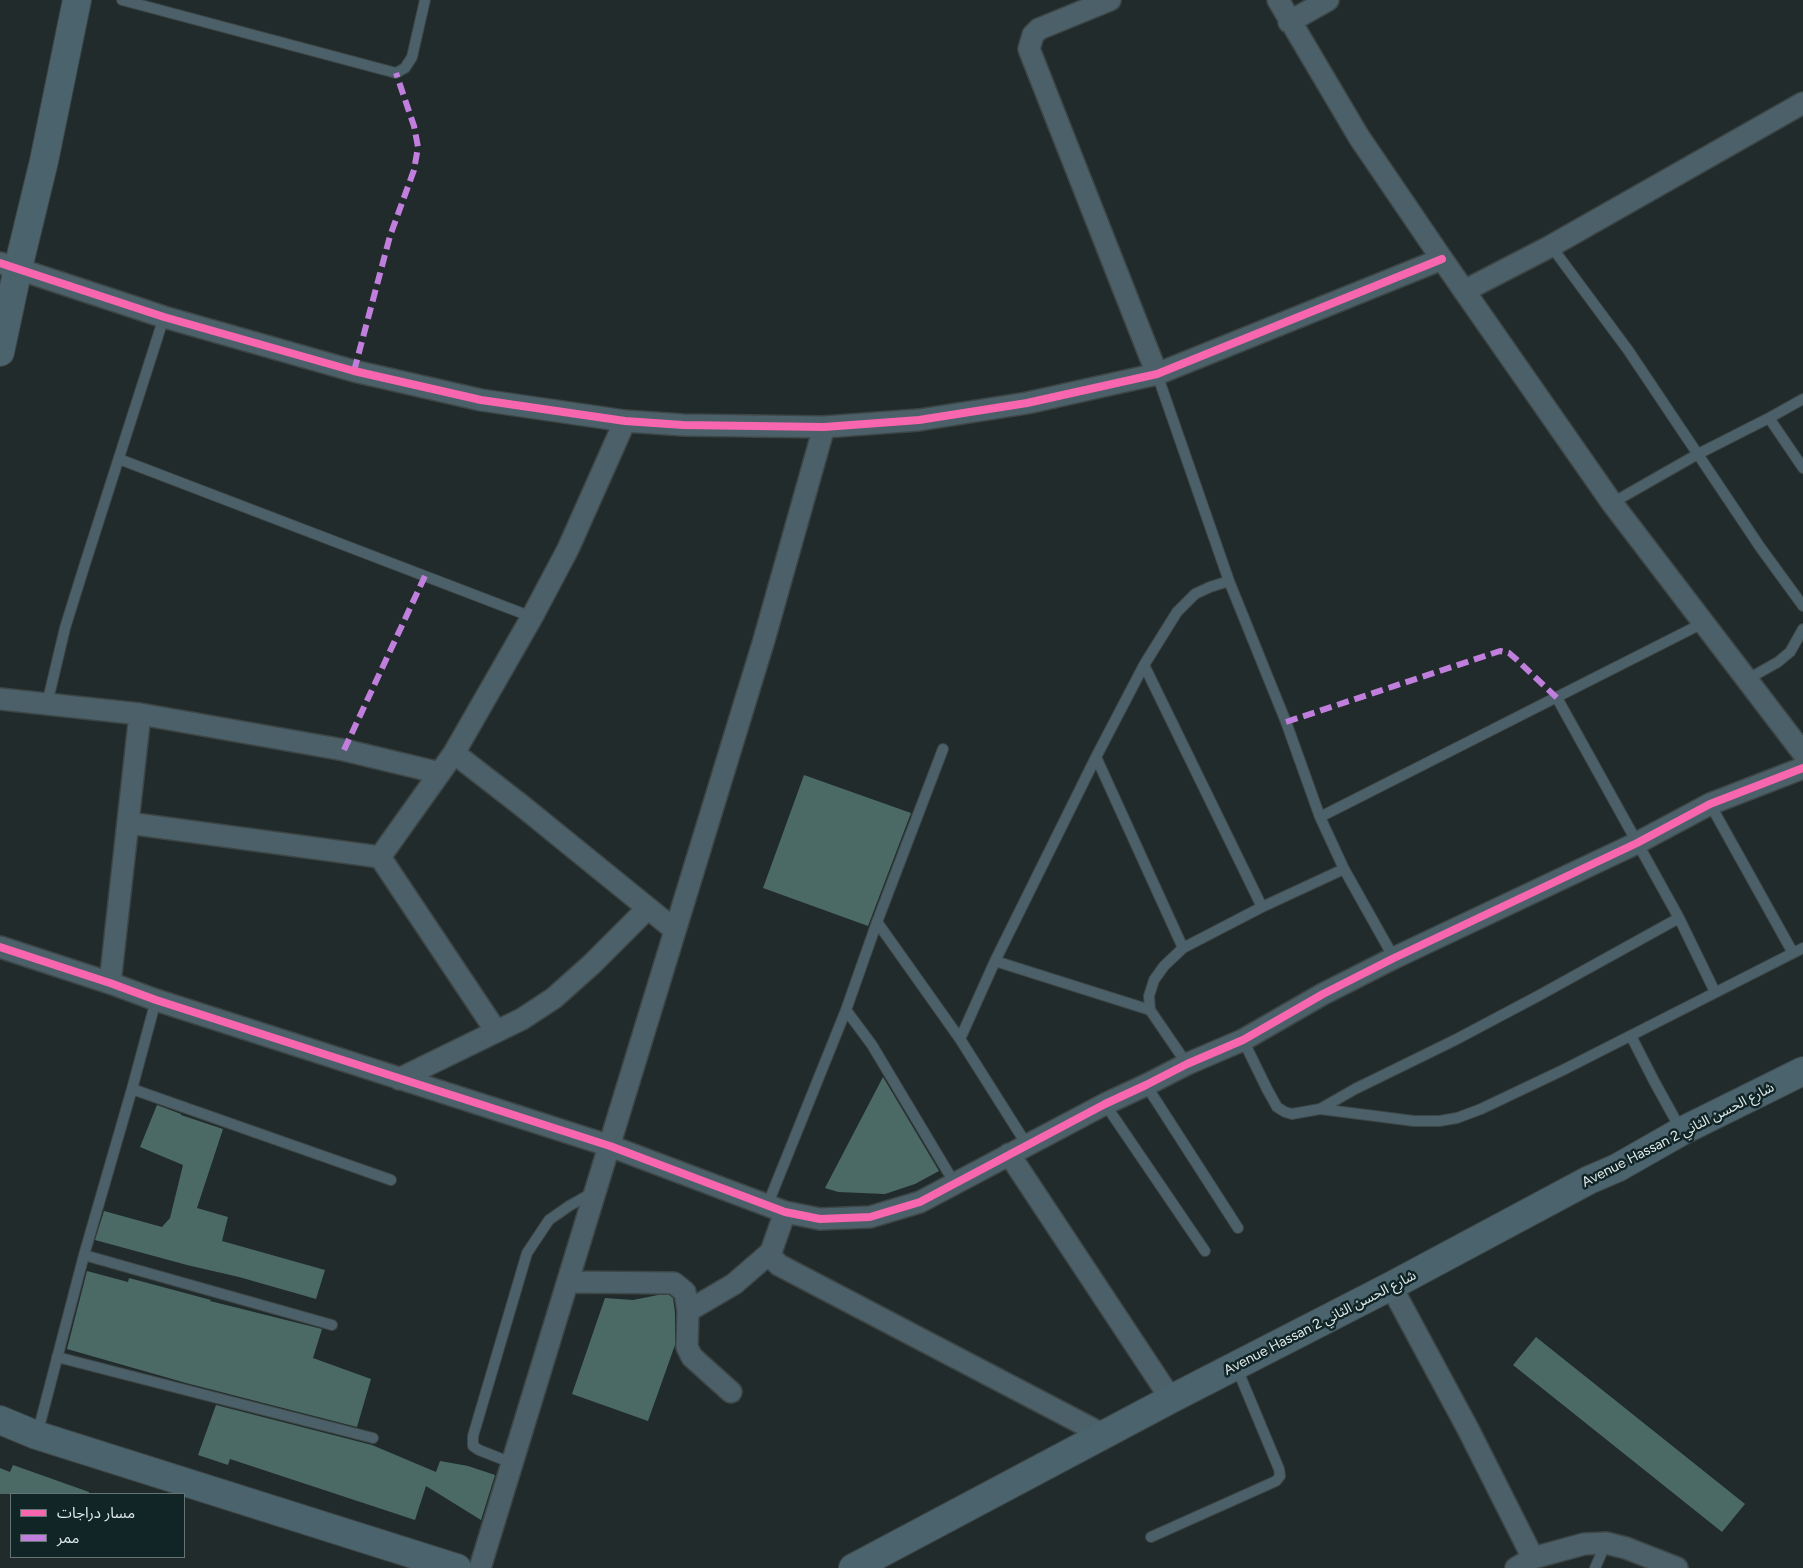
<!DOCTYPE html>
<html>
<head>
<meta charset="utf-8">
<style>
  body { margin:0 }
  #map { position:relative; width:1803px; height:1568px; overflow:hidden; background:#212b2b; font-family:Figtree,"Noto Sans Arabic",sans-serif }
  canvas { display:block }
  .legend { position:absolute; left:10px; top:1493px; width:175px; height:65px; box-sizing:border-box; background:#122526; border:1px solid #657576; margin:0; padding:6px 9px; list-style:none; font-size:15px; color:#e1eced }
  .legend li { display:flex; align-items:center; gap:10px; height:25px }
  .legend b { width:25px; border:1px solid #657576 }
</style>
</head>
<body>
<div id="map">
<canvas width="1803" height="1568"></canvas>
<ul class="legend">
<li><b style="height:6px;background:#f766af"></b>مسار دراجات</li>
<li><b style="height:6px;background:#c07fdc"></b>ممر</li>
</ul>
</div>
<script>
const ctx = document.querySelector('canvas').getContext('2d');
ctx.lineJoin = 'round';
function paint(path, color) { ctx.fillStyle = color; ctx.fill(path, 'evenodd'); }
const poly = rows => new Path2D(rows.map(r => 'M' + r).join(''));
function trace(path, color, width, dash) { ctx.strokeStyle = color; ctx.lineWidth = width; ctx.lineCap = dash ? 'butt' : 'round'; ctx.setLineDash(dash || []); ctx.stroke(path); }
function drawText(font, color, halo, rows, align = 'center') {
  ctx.font = font + ' Figtree,"Noto Sans Arabic",sans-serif'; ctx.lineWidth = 5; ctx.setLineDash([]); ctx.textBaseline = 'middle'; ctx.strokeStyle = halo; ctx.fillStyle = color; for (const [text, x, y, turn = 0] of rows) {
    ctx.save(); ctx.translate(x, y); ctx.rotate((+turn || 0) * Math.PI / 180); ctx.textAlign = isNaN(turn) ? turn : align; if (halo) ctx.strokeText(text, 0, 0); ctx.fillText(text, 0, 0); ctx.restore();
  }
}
const building = poly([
  [804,775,911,813,868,926,763,888],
  [883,1077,939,1171,915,1184,885,1194,838,1192,825,1188],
  [157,1105,181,1114,181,1115,223,1129,197,1208,228,1217,222,1241,325,1270,316,1299,239,1277,187,1265,95,1240,104,1211,162,1227,170,1218,183,1165,140,1147],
  [87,1271,128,1282,129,1278,211,1300,210,1301,322,1329,313,1358,371,1379,357,1427,186,1383,67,1349],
  [658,1295,669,1295,673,1298,675,1313,675,1345,648,1421,572,1394,605,1298,633,1300],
  [1536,1337,1745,1504,1722,1532,1513,1365],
  [216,1405,372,1445,436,1472,440,1461,468,1466,495,1475,481,1520,426,1486,415,1520,230,1459,228,1465,198,1455],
  [13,1465,89,1492,89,1494,0,1494,0,1468,10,1472]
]);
const lane = poly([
  [122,0,396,73,405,68,412,57,425,0],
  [1551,246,1628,350,1760,547,1803,606],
  [1157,374,1229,581,1286,722,1320,817,1344,869,1394,958],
  [1769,418,1803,468],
  [119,459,532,617],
  [1612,503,1698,454,1769,418,1803,399],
  [1144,665,1262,907],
  [1746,680,1778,662,1790,652,1803,629],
  [1557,698,1679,918,1715,992],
  [47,704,65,628,84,567,164,317],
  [1096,757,1183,948],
  [1710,804,1793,953],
  [1320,817,1705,622],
  [877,922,960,1039],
  [995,961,960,1039,1027,1145],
  [846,1010,872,1045,955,1184],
  [1150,1010,1149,996,1154,980,1164,966,1183,948,1262,907,1344,869],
  [1631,1036,1654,1081,1681,1130],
  [1243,1040,1267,1089,1277,1107,1285,1112,1292,1114,1320,1109,1414,1121,1439,1121,1457,1118,1481,1109,1563,1070,1803,948],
  [1187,1064,1150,1010,995,961,1096,757,1144,665,1177,612,1195,594,1210,587,1229,581],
  [1146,1085,1238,1228],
  [132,1089,391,1180],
  [1105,1104,1205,1251],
  [1320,1109,1355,1089,1455,1040,1538,996,1679,918],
  [767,1206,846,1010,877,922,943,749],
  [84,1255,132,1089,156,1000],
  [57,1357,373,1438],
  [37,1435,84,1255,332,1325],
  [512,1463,479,1450,473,1446,473,1436,527,1253,549,1220,569,1206,592,1193],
  [1151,1537,1276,1481,1280,1476,1279,1469,1236,1366],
  [1595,1568,1606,1543]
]);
const street = poly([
  [1110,0,1039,29,1033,35,1029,49,1157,374],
  [1278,0,1359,137,1442,259,1612,503,1803,753],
  [1289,22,1328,0],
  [0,263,164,317,354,371,481,400,625,421,683,425,824,427,919,420,1027,403,1157,374,1442,259],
  [1464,291,1551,246,1803,103],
  [0,699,140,714,344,750,440,773],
  [454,753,521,805,675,930],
  [128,823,380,857,496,1031],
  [380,857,454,753,532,617,568,549,625,421],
  [0,947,110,983,156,1000,610,1146,785,1212,820,1219,870,1217,920,1202,1105,1104,1146,1085,1187,1064,1243,1040,1323,994,1394,958,1637,843,1710,804,1803,768],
  [110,983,140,714],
  [399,1079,522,1019,554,998,592,964,648,908],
  [1009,1154,1171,1399],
  [785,1212,771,1252,773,1259,779,1265,1104,1435],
  [568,1282,674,1283,685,1292,688,1311,687,1347,692,1357,731,1392],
  [1391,1286,1468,1429,1533,1558,1584,1544,1606,1543,1626,1548,1677,1568],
  [688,1311,734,1284,771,1252],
  [480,1568,764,640,824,427],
  [1516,1568,1533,1558]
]);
const secondary = poly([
  [0,352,18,268,44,161,77,0],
  [0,1420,36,1435,457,1568],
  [853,1568,1171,1399,1391,1286,1589,1180,1617,1168,1682,1131,1803,1071]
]);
const quiet = poly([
  [354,371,390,236,414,170,418,147,414,126,396,73],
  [1286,722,1500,651,1509,653,1516,659,1557,698],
  [344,750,425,576]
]);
const cycleway = poly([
  [0,263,164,317,354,371,481,400,625,421,683,425,824,427,919,420,1027,403,1157,374,1442,259],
  [0,947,110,983,156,1000,610,1146,785,1212,820,1219,870,1217,920,1202,1105,1104,1146,1085,1187,1064,1243,1040,1323,994,1394,958,1637,843,1710,804,1803,768]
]);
const streetNames = [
  ["Avenue Hassan 2 شارع الحسن الثاني",1678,1135,-27],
  ["Avenue Hassan 2 شارع الحسن الثاني",1320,1323,-27]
];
paint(building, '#4c6a65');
trace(lane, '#3d4545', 12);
trace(street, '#3d4545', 24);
trace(secondary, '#3d4545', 30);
trace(lane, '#4b6068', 10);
trace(street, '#4b6068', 21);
trace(secondary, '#4b636d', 28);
trace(quiet, '#c07fdc', 6, [12, 6]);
trace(cycleway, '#f766af', 8);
drawText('14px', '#e1eced', '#122526', streetNames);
</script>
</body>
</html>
